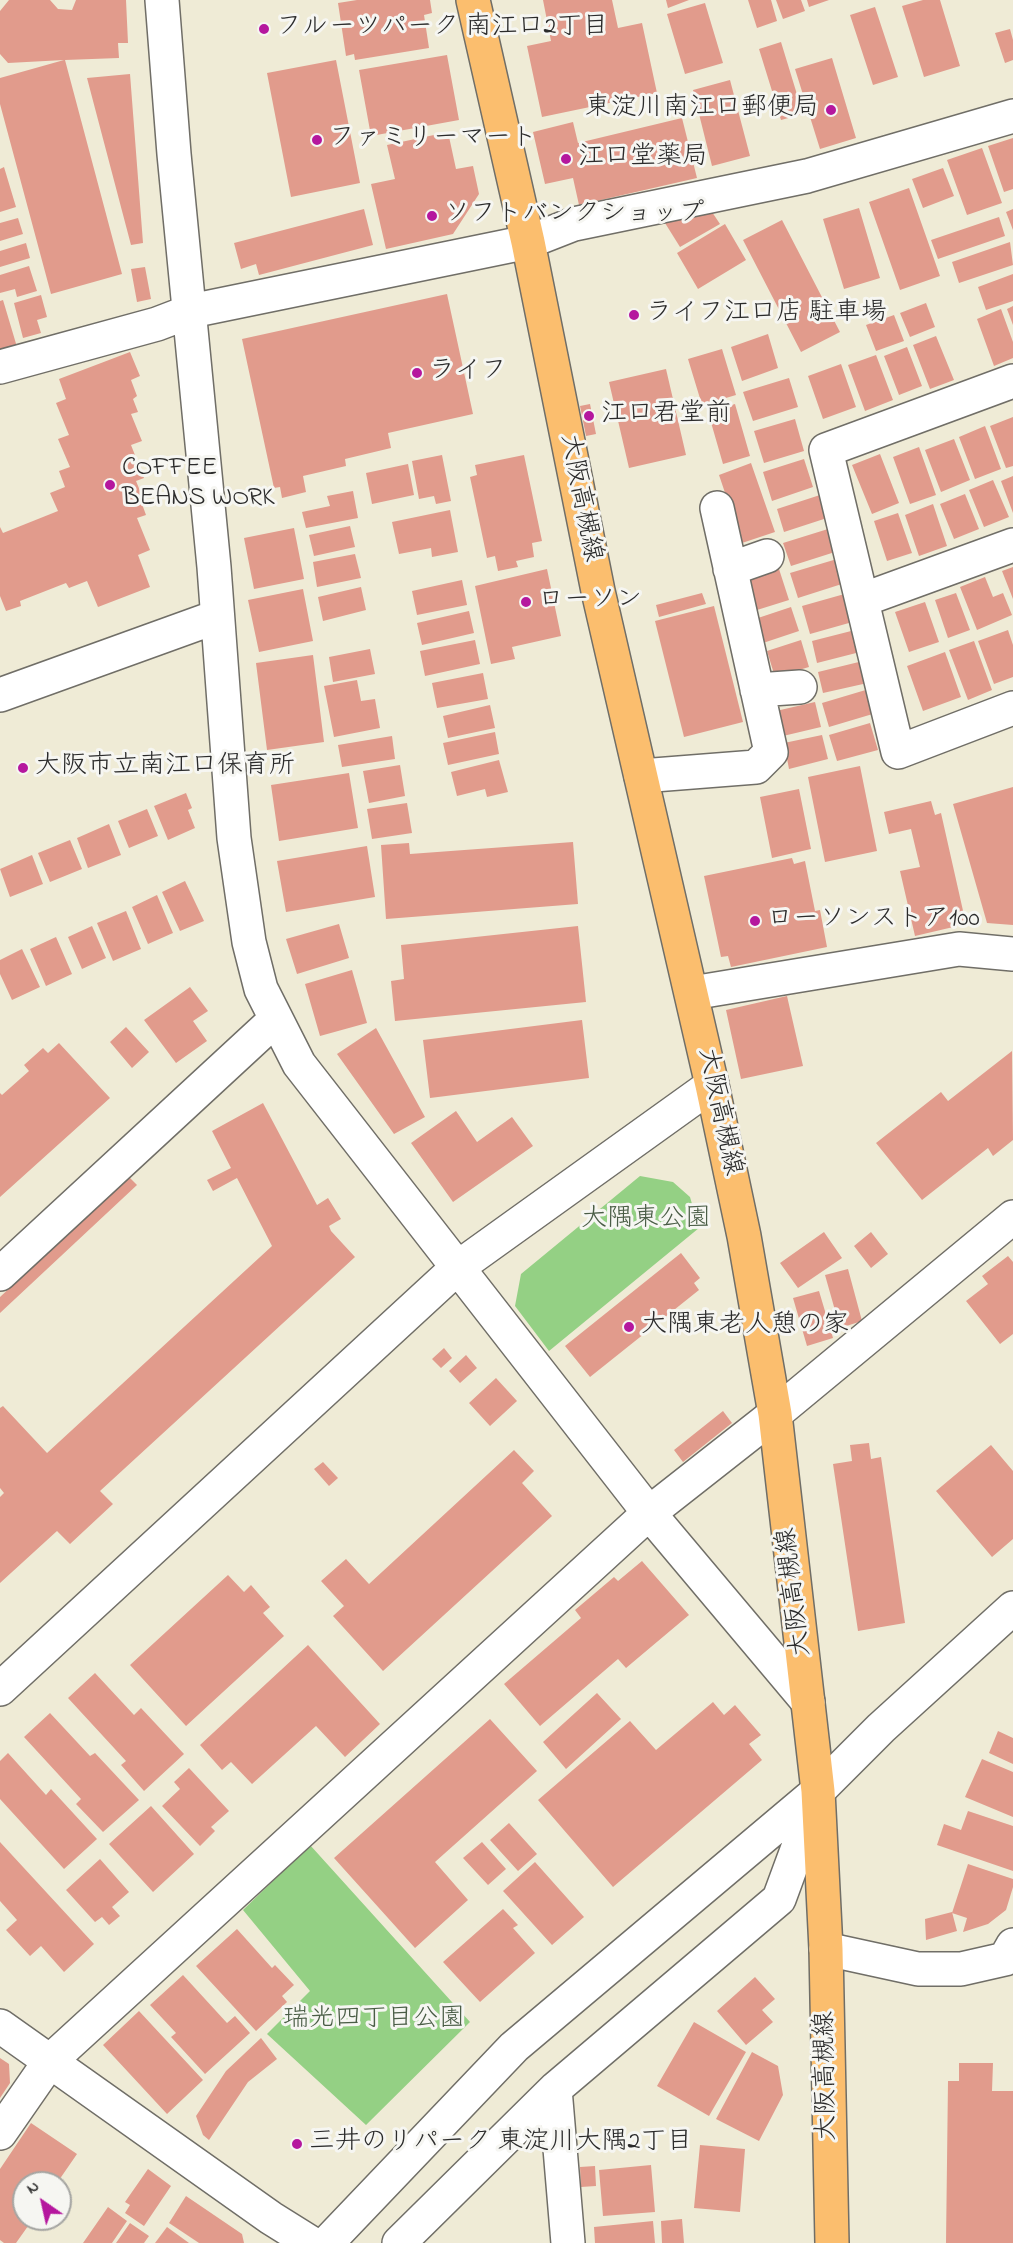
<!DOCTYPE html>
<html>
<head>
<meta charset="utf-8">
<style>
  body { margin:0 }
  #map { position:relative; width:1013px; height:2243px; overflow:hidden; background:#efebd6; font-family:"Indie Flower",sans-serif }
  canvas { display:block }
  .north { position:absolute; left:12px; top:2171px; width:60px; height:60px; box-sizing:border-box; background:#f6f6f2; border:2px solid #a5a5a2; border-radius:50%; rotate:326deg; font-size:16px; font-weight:700; line-height:24px; text-align:center; color:#2b2b2b }
  .north::after { content:''; display:block; margin:auto; width:21px; height:27px; background:#b5179e; clip-path:polygon(50% 0,100% 100%,50% 72%,0 100%) }
</style>
</head>
<body>
<div id="map">
<canvas width="1013" height="2243"></canvas>
<div class="north">N</div>
</div>
<script>
const ctx = document.querySelector('canvas').getContext('2d');
ctx.lineJoin = 'round';
function paint(path, color) { ctx.fillStyle = color; ctx.fill(path, 'evenodd'); }
const poly = rows => new Path2D(rows.map(r => 'M' + r).join(''));
function trace(path, color, width, dash) { ctx.strokeStyle = color; ctx.lineWidth = width; ctx.lineCap = dash ? 'butt' : 'round'; ctx.setLineDash(dash || []); ctx.stroke(path); }
function drawText(font, color, halo, rows, align = 'center') {
  ctx.font = font + ' "Indie Flower","Klee One",sans-serif'; ctx.lineWidth = 6; ctx.setLineDash([]); ctx.textBaseline = 'middle'; ctx.strokeStyle = halo; ctx.fillStyle = color; for (const [text, x, y, turn = 0] of rows) {
    ctx.save(); ctx.translate(x, y); ctx.rotate((+turn || 0) * Math.PI / 180); ctx.textAlign = isNaN(turn) ? turn : align; if (halo) ctx.strokeText(text, 0, 0); ctx.fillText(text, 0, 0); ctx.restore();
  }
}
const green = poly([
  [640,1176,673,1182,690,1197,699,1228,549,1351,515,1306,521,1274],
  [310,1845,470,2022,366,2125,267,2034,310,1991,243,1910]
]);
const building = poly([
  [9,0,50,0,58,9,72,10,76,0,126,0,128,43,118,43,119,58,65,60,122,274,51,294,0,104,0,78,64,60,8,63,0,54,0,11],
  [357,0,430,0,432,13,424,15,429,48,355,60,354,54,346,56,338,3],
  [543,0,612,0,618,28,642,23,657,93,542,117,527,46,551,41],
  [666,0,689,0,668,8],
  [748,0,771,0,777,21,757,28],
  [776,0,801,0,805,11,783,19],
  [807,0,829,0,809,7],
  [923,0,940,0,960,66,924,77,902,6],
  [705,3,723,63,685,74,667,14],
  [875,7,898,77,873,85,850,15],
  [1010,29,1013,40,1013,60,1005,63,995,33],
  [781,42,803,114,781,120,759,49],
  [447,55,459,120,371,136,359,70],
  [832,58,856,138,820,149,795,69],
  [336,60,360,183,291,197,267,73],
  [130,74,143,243,131,245,87,78],
  [730,80,750,156,712,166,693,90],
  [682,118,697,178,579,205,573,178,545,184,533,132,573,122,578,143],
  [448,132,456,169,473,166,479,194,453,234,386,249,371,184,395,179,387,145],
  [1013,138,1013,189,1004,192,988,146],
  [982,148,1002,203,967,215,947,160],
  [4,167,16,207,0,212,0,169],
  [943,168,954,196,923,208,912,179],
  [909,188,940,276,900,290,869,202],
  [859,208,880,278,844,289,823,219],
  [364,209,373,245,259,275,256,264,241,269,234,243],
  [1013,209,1013,230,1006,212],
  [712,212,720,224,680,247,665,223],
  [999,217,1005,236,938,259,931,240],
  [18,218,23,234,0,241,0,223],
  [782,220,840,332,801,352,743,240],
  [725,224,746,260,698,289,677,253],
  [1010,242,1013,265,959,283,952,262],
  [26,243,30,258,0,267,0,251],
  [29,266,37,291,17,297,15,289,0,293,0,275],
  [145,267,151,299,137,302,131,269],
  [1013,274,1013,301,986,310,978,287],
  [447,294,473,414,388,433,391,448,345,459,346,466,303,476,306,492,282,498,280,487,274,488,242,339],
  [41,295,47,317,37,320,41,333,23,338,14,303],
  [3,300,17,347,0,353,0,301],
  [926,303,935,327,910,337,900,313],
  [1013,306,1013,325,1007,309],
  [1001,309,1013,342,1013,358,994,366,977,319],
  [894,315,904,341,876,351,866,325],
  [768,334,778,368,742,381,731,347],
  [936,336,954,380,930,389,913,345],
  [907,347,922,386,899,395,884,356],
  [722,349,736,395,702,405,688,359],
  [130,352,140,376,131,380,137,396,133,399,138,412,131,414,142,441,131,445,144,478,136,481,145,503,142,504,146,515,137,518,150,550,138,555,150,587,98,607,87,581,69,588,66,583,20,601,21,606,6,611,0,596,0,527,3,533,58,511,50,493,65,487,59,471,70,467,58,439,69,435,56,403,66,399,59,379],
  [876,355,893,400,865,411,848,365],
  [841,364,856,407,823,419,808,376],
  [666,369,686,455,629,468,609,382],
  [789,378,798,407,753,421,743,392],
  [590,404,596,434,586,436,580,406],
  [735,404,750,456,723,464,708,412],
  [1013,417,1013,466,1006,468,990,426],
  [795,419,804,451,764,463,754,431],
  [985,426,1001,469,975,479,959,437],
  [954,439,970,480,941,492,925,450],
  [919,447,936,495,910,504,893,457],
  [880,454,899,503,872,514,852,465],
  [442,455,451,501,436,504,434,496,419,499,412,461],
  [524,455,542,541,532,543,534,557,516,561,518,567,498,571,495,556,487,558,470,477,477,475,475,465],
  [804,459,813,487,772,501,763,472],
  [751,463,775,532,742,543,719,475],
  [408,464,414,495,372,504,366,473],
  [1013,476,1013,513,1001,481],
  [993,480,1009,517,984,527,969,490],
  [353,491,358,518,306,528,302,512,330,506,327,496],
  [965,494,979,529,954,539,940,504],
  [820,495,827,518,784,532,777,509],
  [933,504,947,546,919,556,905,515],
  [450,510,458,552,432,557,431,548,399,554,392,522],
  [898,513,912,553,887,561,874,521],
  [350,526,355,547,314,556,309,535],
  [294,528,304,579,254,589,244,538],
  [828,529,835,552,791,566,783,543],
  [355,554,361,578,317,587,313,562],
  [837,559,845,583,798,598,790,573],
  [1013,567,1013,599,1002,571],
  [547,569,561,636,512,647,515,659,491,664,475,586],
  [779,569,789,600,757,610,747,580],
  [985,577,993,597,1003,593,1012,615,977,630,960,587],
  [462,580,467,605,417,615,412,591],
  [361,587,366,610,323,621,318,597],
  [303,589,313,641,259,652,248,600],
  [702,593,706,604,659,617,656,605],
  [848,593,856,621,810,634,802,606],
  [956,593,970,630,948,638,935,600],
  [925,602,939,642,909,652,895,612],
  [714,606,743,722,684,737,655,621],
  [791,607,799,631,763,643,755,619],
  [469,611,474,633,422,645,417,623],
  [859,629,864,651,817,663,812,641],
  [1008,630,1013,645,1013,677,994,684,978,641],
  [475,640,480,664,425,676,420,651],
  [801,640,809,667,775,677,767,651],
  [974,641,992,690,968,700,949,650],
  [370,649,375,674,333,682,329,657],
  [945,652,961,697,923,711,907,666],
  [313,655,324,742,267,750,256,663],
  [867,660,872,682,823,693,818,672],
  [483,673,488,699,437,708,432,683],
  [357,680,361,701,375,699,380,728,334,737,324,686],
  [869,689,876,713,829,727,822,703],
  [815,702,821,727,783,736,776,711],
  [490,705,495,728,448,738,443,716],
  [870,723,878,750,837,761,829,735],
  [495,732,499,754,448,765,443,743],
  [822,735,828,759,789,769,784,743],
  [392,736,395,759,342,767,338,745],
  [499,760,508,792,487,797,485,789,457,796,451,772],
  [400,765,405,796,369,803,363,771],
  [860,766,877,851,825,862,808,777],
  [349,773,358,828,279,841,271,785],
  [1013,787,1013,925,987,923,953,804],
  [799,789,811,849,772,858,760,797],
  [186,793,192,808,188,810,195,828,168,840,154,806],
  [931,801,935,815,941,813,966,924,915,936,900,871,920,867,911,829,889,834,884,812],
  [407,803,412,833,372,839,367,809],
  [147,809,158,836,129,848,118,821],
  [109,824,121,855,88,868,77,838],
  [70,840,82,869,50,882,38,853],
  [573,842,578,904,386,919,381,845,409,843,410,854],
  [367,846,375,897,286,912,277,861],
  [32,855,43,884,10,897,0,869],
  [792,858,794,864,805,861,815,911,820,910,827,947,731,967,728,956,721,957,704,876],
  [185,881,204,921,180,931,162,892],
  [157,895,173,933,148,944,132,907],
  [126,911,141,949,113,961,97,923],
  [339,924,349,958,297,974,286,939],
  [92,926,106,958,82,969,68,937],
  [578,926,586,1002,395,1021,391,981,404,979,401,945],
  [56,937,72,974,46,986,30,949],
  [22,949,40,987,12,1000,0,974,0,960],
  [352,970,367,1023,320,1036,305,984],
  [190,987,208,1011,193,1021,207,1041,176,1063,144,1020],
  [787,996,803,1066,741,1079,726,1010],
  [582,1020,589,1078,430,1098,423,1040],
  [126,1027,149,1052,132,1068,110,1042],
  [376,1028,425,1117,394,1134,337,1054],
  [59,1043,110,1098,0,1197,0,1093,2,1095,29,1071,24,1065,43,1048,48,1053],
  [1012,1051,1013,1140,993,1156,988,1148,922,1200,876,1143,941,1092,948,1101],
  [263,1103,317,1205,328,1198,341,1219,329,1226,331,1231,355,1257,100,1491,113,1504,70,1544,57,1531,0,1583,0,1497,4,1493,0,1488,0,1408,3,1406,47,1453,272,1246,237,1178,213,1191,207,1180,231,1168,212,1131],
  [456,1111,477,1142,512,1117,533,1146,453,1202,411,1143],
  [129,1177,137,1185,0,1313,0,1297],
  [824,1232,842,1258,798,1288,780,1263],
  [871,1232,888,1254,871,1268,854,1246],
  [681,1253,700,1278,694,1283,699,1290,590,1377,565,1346],
  [1008,1256,1013,1262,1013,1334,1000,1344,966,1301,988,1284,982,1276],
  [848,1269,862,1321,840,1328,825,1275],
  [819,1291,833,1338,807,1346,793,1298],
  [444,1348,452,1358,441,1368,432,1359],
  [466,1355,477,1368,460,1383,449,1371],
  [496,1378,517,1401,490,1426,469,1403],
  [723,1411,732,1423,683,1462,674,1450],
  [869,1443,871,1459,881,1457,905,1623,858,1631,833,1464,852,1461,850,1445],
  [991,1445,1013,1471,1013,1539,992,1557,936,1491],
  [514,1450,534,1471,522,1483,552,1516,383,1671,333,1616,344,1606,321,1581,346,1559,369,1584],
  [323,1462,338,1478,329,1486,314,1469],
  [642,1561,689,1615,626,1668,618,1659,540,1726,504,1684,581,1618,575,1610,614,1577,618,1581],
  [228,1575,244,1592,251,1585,270,1607,263,1613,284,1636,186,1726,130,1665],
  [308,1645,380,1724,345,1757,316,1726,252,1784,231,1762,222,1770,200,1745],
  [95,1673,134,1715,141,1708,184,1754,144,1791,121,1765,126,1761,68,1698],
  [597,1693,621,1719,566,1769,543,1742],
  [713,1702,724,1715,735,1705,761,1735,749,1744,762,1760,613,1887,538,1800,630,1721,656,1750],
  [50,1713,90,1756,95,1753,139,1800,103,1832,76,1804,81,1799,24,1737],
  [490,1719,537,1771,435,1862,468,1900,415,1948,334,1858],
  [998,1731,1013,1738,1013,1764,989,1753],
  [8,1753,46,1795,51,1789,97,1839,64,1869,0,1799,0,1761],
  [982,1759,1013,1772,1013,1817,965,1797],
  [189,1768,229,1811,211,1827,215,1831,200,1846,162,1806,180,1789,174,1782],
  [151,1806,194,1854,153,1892,109,1844],
  [968,1811,1013,1826,1013,1871,937,1845,944,1824,961,1830],
  [509,1823,537,1854,518,1871,490,1840],
  [0,1842,94,1944,64,1972,41,1946,30,1956,6,1930,17,1920,0,1901],
  [482,1842,506,1869,488,1885,463,1858],
  [100,1859,129,1892,112,1907,120,1916,109,1925,102,1917,95,1922,66,1890],
  [535,1862,584,1917,552,1945,503,1891],
  [968,1864,1013,1879,1013,1887,1006,1910,988,1924,963,1932,967,1918,952,1913],
  [503,1909,518,1925,513,1928,535,1953,480,2002,443,1962],
  [952,1912,957,1931,926,1940,925,1919],
  [237,1929,272,1968,275,1965,294,1985,282,1996,287,2002,256,2031,196,1966],
  [183,1975,227,2023,235,2016,250,2033,205,2074,171,2037,176,2033,150,2005],
  [755,1977,775,1999,762,2010,773,2022,746,2045,717,2011],
  [139,2011,203,2080,167,2114,103,2045],
  [694,2022,746,2052,709,2116,657,2086],
  [261,2038,277,2059,248,2082,209,2140,203,2135,196,2116,226,2071],
  [752,2052,778,2066,783,2095,759,2141,716,2119],
  [0,2058,9,2064,10,2083,0,2098],
  [959,2063,993,2063,992,2091,1013,2091,1013,2243,946,2243,948,2081,959,2081],
  [31,2123,77,2154,57,2183,24,2183,24,2219,33,2219,16,2243,4,2243,0,2240,0,2169],
  [700,2145,745,2149,740,2212,694,2208],
  [651,2165,655,2212,603,2216,599,2170],
  [595,2166,596,2186,581,2187,580,2167],
  [148,2169,171,2186,144,2226,125,2213,130,2205,125,2202],
  [186,2196,242,2234,244,2243,199,2243,169,2223],
  [108,2207,127,2221,112,2243,83,2243],
  [682,2219,684,2243,662,2243,661,2221],
  [653,2221,655,2243,595,2243,594,2227],
  [130,2223,149,2236,144,2243,116,2243],
  [167,2227,189,2243,155,2243]
]);
const minor = poly([
  [162,0,174,154,214,567,234,838,249,942,261,989,299,1064,649,1513,808,1702],
  [0,367,157,324,191,311,528,242,574,224,807,176,1013,116],
  [1013,381,826,450,898,752,1013,708],
  [730,569,767,556],
  [862,600,1013,545],
  [757,690,800,687],
  [0,695,216,617],
  [641,776,756,767,771,752,717,508],
  [692,993,959,949,1013,954],
  [0,1274,276,1019],
  [0,1689,457,1268,712,1085],
  [826,1949,918,1969,961,1969,1005,1959,1013,1945],
  [0,2026,271,2218,311,2243],
  [555,2089,568,2243],
  [0,2133,50,2061,649,1513,775,1414,1013,1217],
  [327,2243,514,2047,818,1791,881,1728,1013,1608],
  [399,2243,555,2089,779,1899,818,1793]
]);
const major = poly([
  [473,0,528,242,598,591,712,1085,744,1236,775,1414,818,1791,826,1949,832,2243]
]);
const markers = [
  [264,29,6,"#b5179e"],
  [831,110,6,"#b5179e"],
  [317,140,6,"#b5179e"],
  [566,159,6,"#b5179e"],
  [432,216,6,"#b5179e"],
  [634,315,6,"#b5179e"],
  [417,373,6,"#b5179e"],
  [589,416,6,"#b5179e"],
  [110,485,6,"#b5179e"],
  [526,602,6,"#b5179e"],
  [23,768,6,"#b5179e"],
  [755,921,6,"#b5179e"],
  [629,1327,6,"#b5179e"],
  [297,2144,6,"#b5179e"]
];
const poiNames = [
  ["フルーツパーク 南江口2丁目",276,29],
  ["東淀川南江口郵便局",819,110,"right"],
  ["ファミリーマート",329,140],
  ["江口堂薬局",578,159],
  ["ソフトバンクショップ",444,216],
  ["ライフ江口店 駐車場",646,315],
  ["ライフ",429,373],
  ["江口君堂前",601,416],
  ["COFFEE",122,470],
  ["BEANS WORK",122,500],
  ["ローソン",538,602],
  ["大阪市立南江口保育所",35,768],
  ["ローソンストア100",767,921],
  ["大隅東老人憩の家",641,1327],
  ["三井のリパーク 東淀川大隅2丁目",309,2144]
];
const streetNames = [
  ["大阪高槻線",579,498,79],
  ["大阪高槻線",718,1112,78],
  ["大阪高槻線",796,1592,-97],
  ["大阪高槻線",828,2076,-91]
];
const parkNames = [
  ["大隅東公園",646,1221],
  ["瑞光四丁目公園",374,2021]
];
paint(green, '#94d084');
paint(building, '#e19b8c');
trace(minor, '#706e67', 36);
trace(major, '#706e67', 36);
trace(minor, '#fff', 33);
trace(major, '#fbbe6e', 33);
for (const [x, y, r, color] of markers) { const dot = new Path2D(); dot.arc(x, y, r, 0, 2 * Math.PI); ctx.fillStyle = color; ctx.fill(dot); trace(dot, '#f6f6f2', 2); }
drawText('26px', '#2b2b2b', '#f6f6f2', poiNames, 'left');
drawText('26px', '#2b2b2b', '#f6f6f2', streetNames);
drawText('26px', '#4a5d46', '#f6f6f2', parkNames);
</script>
</body>
</html>
